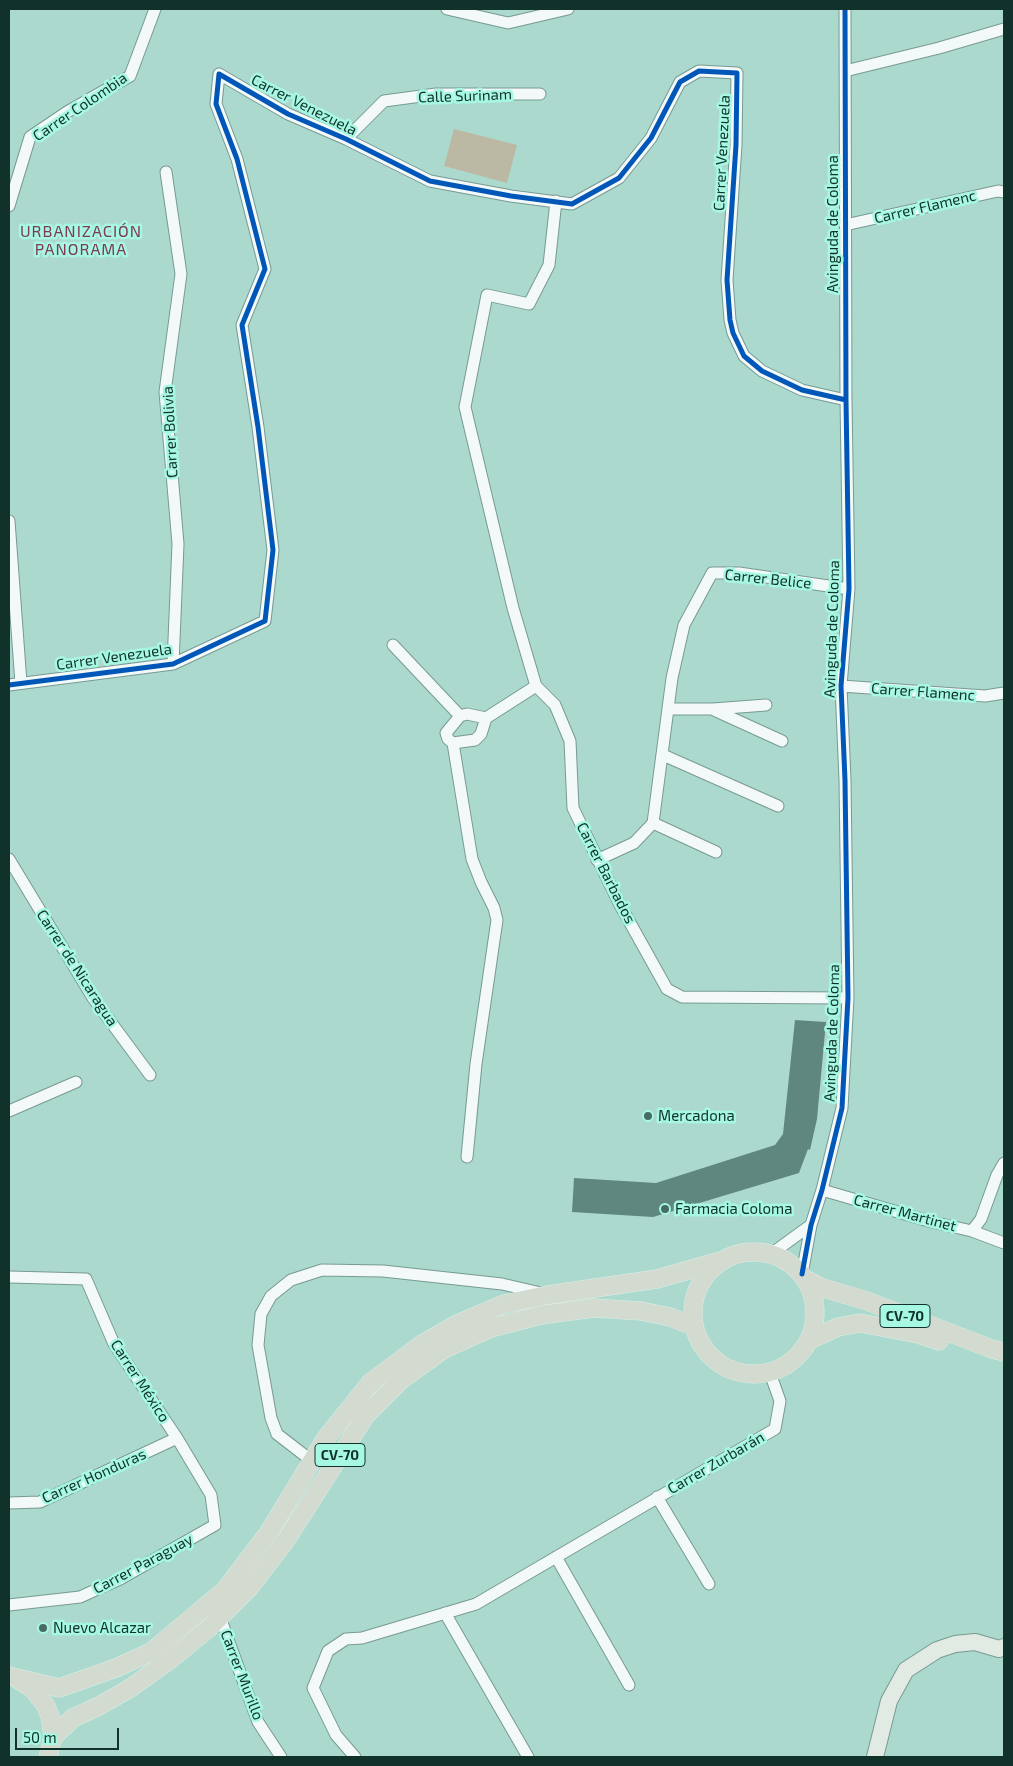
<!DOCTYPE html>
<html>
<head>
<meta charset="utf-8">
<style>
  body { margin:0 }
  #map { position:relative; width:1013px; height:1766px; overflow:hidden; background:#acd9cd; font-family:"Exo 2",sans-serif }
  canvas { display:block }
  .frame { position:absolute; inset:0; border:10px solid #10322a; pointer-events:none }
  .scale { position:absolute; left:15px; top:1728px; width:104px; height:22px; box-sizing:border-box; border:2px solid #10322a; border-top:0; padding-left:6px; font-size:15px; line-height:18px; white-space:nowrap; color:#10322a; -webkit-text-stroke:4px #a7f8e3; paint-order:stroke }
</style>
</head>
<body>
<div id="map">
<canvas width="1013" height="1766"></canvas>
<div class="frame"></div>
<div class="scale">50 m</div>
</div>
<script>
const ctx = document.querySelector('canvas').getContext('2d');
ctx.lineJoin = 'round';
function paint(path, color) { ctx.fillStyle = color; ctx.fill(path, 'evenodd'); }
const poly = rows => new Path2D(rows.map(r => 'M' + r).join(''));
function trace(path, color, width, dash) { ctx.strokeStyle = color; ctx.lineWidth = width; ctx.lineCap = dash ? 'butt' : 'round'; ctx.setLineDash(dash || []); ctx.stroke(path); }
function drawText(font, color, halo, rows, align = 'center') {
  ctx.font = font + ' "Exo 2",sans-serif'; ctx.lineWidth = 5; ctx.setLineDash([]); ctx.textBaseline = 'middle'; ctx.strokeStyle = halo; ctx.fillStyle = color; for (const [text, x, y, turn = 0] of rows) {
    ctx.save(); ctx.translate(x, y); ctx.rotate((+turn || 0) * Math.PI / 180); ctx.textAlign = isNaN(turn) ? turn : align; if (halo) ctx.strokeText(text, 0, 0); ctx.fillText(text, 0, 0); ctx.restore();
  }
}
const green = poly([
  [454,129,517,145,507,183,444,166]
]);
const building = poly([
  [795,1020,826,1022,817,1119,810,1150,808,1149,799,1173,653,1217,572,1212,574,1178,656,1183,775,1145,783,1134]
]);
const street = poly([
  [447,9,508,23,568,9],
  [845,71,939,48,1004,29],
  [346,139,384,101,436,94,540,94],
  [166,172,181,274,165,392,178,544,173,664],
  [9,206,30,137,67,112,130,76,155,9],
  [845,225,998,191,1004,192],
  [9,521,21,683],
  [393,645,460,716],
  [9,685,173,664,265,621,273,550,258,427,242,325,265,269,237,159,216,104,219,74,288,114,346,139,430,181,511,196,572,204,619,178,651,138,680,82,699,71,737,73,736,145,727,280,730,320,733,333,744,356,762,371,802,390,846,400],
  [536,686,513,608,465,407,487,295,529,304,549,265,556,201],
  [841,686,985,696,1004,693],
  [668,709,713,709,766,705],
  [714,710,782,741],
  [453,743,475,740,481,734,486,718,536,686,555,705,570,741,573,808,619,903,667,989,682,997,848,998],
  [663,755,778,806],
  [653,823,716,852],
  [9,859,93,998,150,1075],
  [597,860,634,843,653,823,672,678,684,625,712,573,739,573,849,589],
  [9,1111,76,1082],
  [467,1157,476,1064,497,920,494,908,481,882,472,859,453,743,448,739,446,733,460,716,467,714,486,718],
  [822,1190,932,1222,972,1231,981,1219,997,1175,1004,1163],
  [972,1231,1004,1243],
  [771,1254,811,1225],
  [802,1274,811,1225,822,1190,842,1108,848,998,845,780,841,686,849,589,846,400,845,9],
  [9,1277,86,1279,114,1344,177,1438,211,1495,215,1525,120,1579,80,1597,9,1605],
  [312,1461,277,1434,271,1418,258,1345,261,1314,271,1296,291,1280,322,1270,383,1271,502,1284,541,1293],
  [657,1497,709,1584],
  [9,1503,40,1502,177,1438],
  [556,1557,629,1685],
  [445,1613,528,1757],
  [220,1617,258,1722,281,1757],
  [355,1757,336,1735,313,1688,328,1651,346,1639,362,1638,476,1604,775,1429,780,1401,770,1373]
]);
const secondary = poly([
  [875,1757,889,1701,906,1670,937,1650,955,1644,975,1642,999,1649,1004,1647]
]);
const primary = poly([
  '693 1313a61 61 0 1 1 122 0a61 61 0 1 1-122 0Z',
  [805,1279,820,1287,867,1301,992,1349,1004,1352],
  [809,1340,838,1327,860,1323,918,1334,939,1341],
  [9,1676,59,1688,116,1668,151,1652,225,1590,269,1532,326,1438,371,1382,422,1344,457,1324,504,1304,547,1295,657,1279,720,1261],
  [20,1681,32,1688,46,1706,50,1716,53,1737,48,1757],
  [53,1737,73,1718,97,1707,129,1689,171,1659,209,1628,250,1587,286,1540,366,1415,401,1380,444,1349,491,1328,541,1315,594,1308,641,1311,670,1317,693,1326]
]);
const cycleway = poly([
  [9,685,173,664,265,621,273,550,258,427,242,325,265,269,237,159,216,104,219,74,288,114,346,139,430,181,511,196,572,204,619,178,651,138,680,82,699,71,737,73,736,145,727,280,730,320,733,333,744,356,762,371,802,390,846,400],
  [802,1274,811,1225,822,1190,842,1108,848,998,845,780,841,686,849,589,846,400,845,9]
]);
const markers = [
  [648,1116,5,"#476c63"],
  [665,1209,5,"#476c63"],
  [43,1628,5,"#476c63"]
];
const shields = [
  [905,1316,50],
  [340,1455,50]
];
const shieldNames = [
  ["CV-70",905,1316],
  ["CV-70",340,1455]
];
const streetNames = [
  ["Calle Surinam",465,96,-2],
  ["Carrer Venezuela",304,105,27],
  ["Carrer Colombia",80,107,-34],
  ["Carrer Venezuela",722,153,-87],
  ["Carrer Flamenc",925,207,-13],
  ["Avinguda de Coloma",833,224,-90],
  ["Carrer Bolivia",170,432,-93],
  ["Carrer Belice",768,579,6],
  ["Avinguda de Coloma",832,629,-88],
  ["Carrer Venezuela",114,657,-8],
  ["Carrer Flamenc",923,692,4],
  ["Carrer Barbados",606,873,63],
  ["Carrer de Nicaragua",77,968,57],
  ["Avinguda de Coloma",832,1033,-88],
  ["Carrer Martinet",905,1213,15],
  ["Carrer México",140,1381,57],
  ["Carrer Zurbarán",716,1463,-30],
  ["Carrer Honduras",94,1476,-24],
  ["Carrer Paraguay",143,1564,-28],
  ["Carrer Murillo",242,1675,69]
];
const poiNames = [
  ["Mercadona",658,1116],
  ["Farmacia Coloma",675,1209],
  ["Nuevo Alcazar",53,1628]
];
const neighbourhoodNames = [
  ["URBANIZACIÓN",81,232],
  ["PANORAMA",81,250]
];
paint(green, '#bbb8a3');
paint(building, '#60877e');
trace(street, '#779a92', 13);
trace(secondary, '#779a92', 18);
trace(primary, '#daeee8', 19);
trace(street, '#f3f9f8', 11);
trace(secondary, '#e2eae4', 16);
trace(primary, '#d3dbd0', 18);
trace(cycleway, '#0057b8', 5);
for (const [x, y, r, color] of markers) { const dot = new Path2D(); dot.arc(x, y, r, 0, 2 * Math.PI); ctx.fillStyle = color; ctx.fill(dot); trace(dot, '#a7f8e3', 2); }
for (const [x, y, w] of shields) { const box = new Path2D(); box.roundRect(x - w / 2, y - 11.5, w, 23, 4); ctx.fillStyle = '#a7f8e3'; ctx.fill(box); trace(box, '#10322a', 1); }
drawText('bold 14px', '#10322a', null, shieldNames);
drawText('15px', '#10322a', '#a7f8e3', streetNames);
drawText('15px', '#10322a', '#a7f8e3', poiNames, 'left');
ctx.letterSpacing = '1px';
drawText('16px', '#7f3a57', '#a7f8e3', neighbourhoodNames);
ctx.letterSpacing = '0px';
</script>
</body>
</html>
